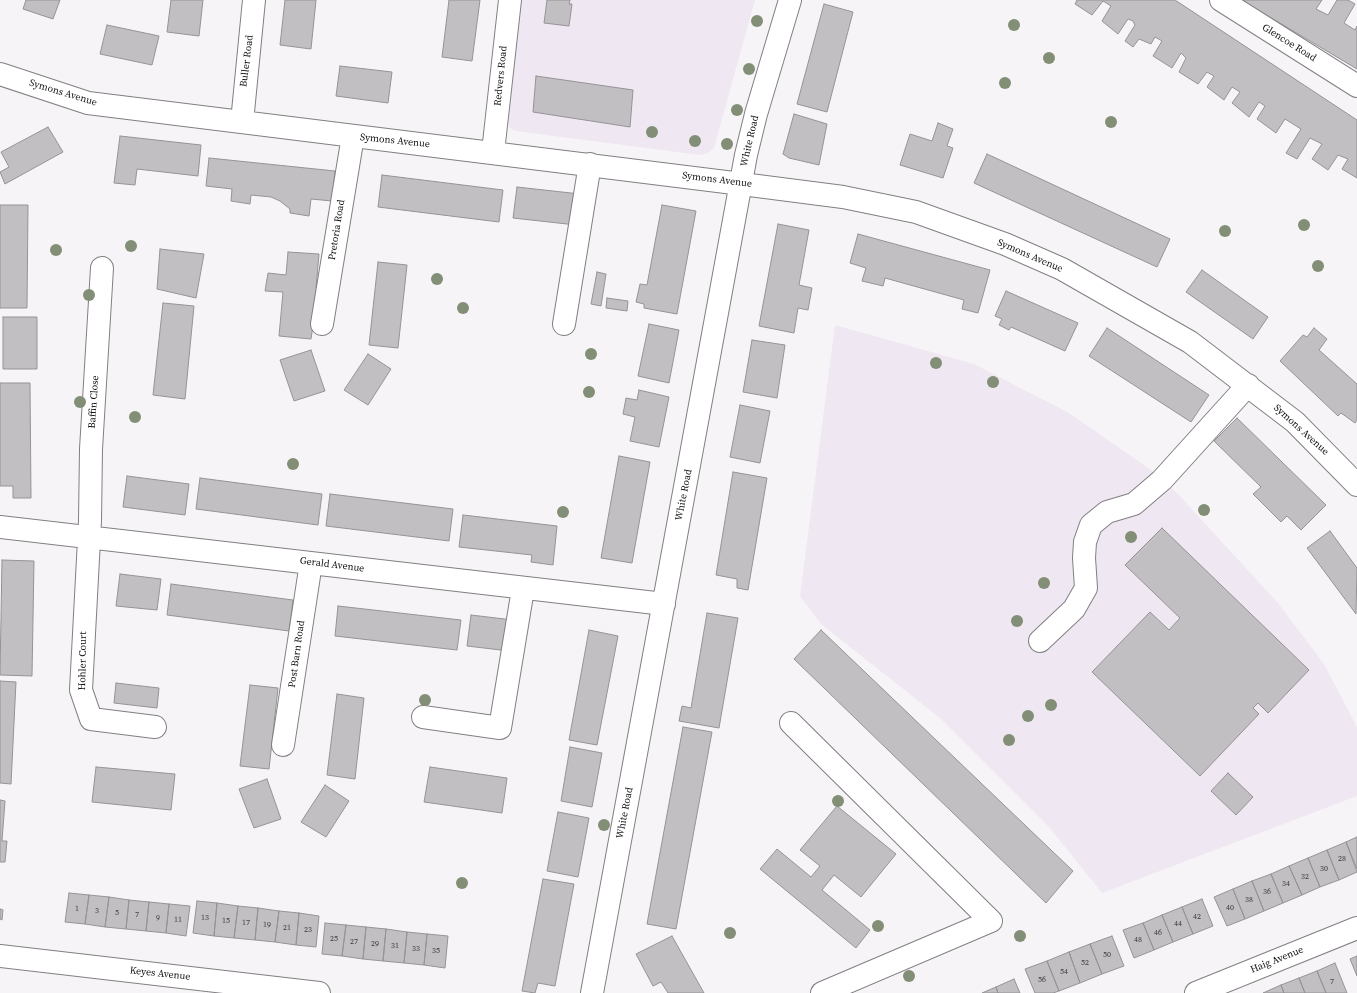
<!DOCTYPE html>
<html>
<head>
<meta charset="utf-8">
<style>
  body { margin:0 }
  canvas { display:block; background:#f7f4f8 }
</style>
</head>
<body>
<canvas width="1357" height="993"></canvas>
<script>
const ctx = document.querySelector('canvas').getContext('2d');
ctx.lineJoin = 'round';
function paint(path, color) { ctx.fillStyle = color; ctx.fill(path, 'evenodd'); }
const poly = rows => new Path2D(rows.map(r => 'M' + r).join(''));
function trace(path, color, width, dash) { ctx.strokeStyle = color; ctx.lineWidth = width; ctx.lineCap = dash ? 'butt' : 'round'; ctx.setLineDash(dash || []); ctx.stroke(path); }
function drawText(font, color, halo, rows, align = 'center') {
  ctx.font = font + ' "Source Serif 4",serif'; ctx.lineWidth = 3.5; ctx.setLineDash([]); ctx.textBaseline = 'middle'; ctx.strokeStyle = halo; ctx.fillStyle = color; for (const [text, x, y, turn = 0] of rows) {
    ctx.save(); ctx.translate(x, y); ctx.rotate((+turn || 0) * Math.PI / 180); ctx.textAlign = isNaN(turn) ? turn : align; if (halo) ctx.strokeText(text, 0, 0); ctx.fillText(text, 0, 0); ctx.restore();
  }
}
const built = poly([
  [521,0,755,0,714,148,708,153,700,155,515,131,509,127,507,119],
  [835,325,974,364,1069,413,1151,470,1176,492,1278,603,1324,664,1357,727,1357,796,1102,893,1049,827,940,718,821,624,800,596]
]);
const building = poly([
  [26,0,60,0,53,19,23,9,26,0],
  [171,0,203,0,199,36,167,32,171,0],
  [285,0,316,0,311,49,280,45,285,0],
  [449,0,480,0,472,61,442,57,449,0],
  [547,0,570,0,569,4,572,4,569,26,544,23,547,0],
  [1077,0,1175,0,1357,120,1357,178,1342,169,1348,159,1338,155,1328,170,1312,159,1322,144,1310,138,1297,159,1286,153,1301,129,1285,119,1276,133,1257,119,1265,106,1259,102,1249,117,1232,103,1240,92,1232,87,1224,100,1207,87,1214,76,1207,72,1198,84,1179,72,1186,58,1181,53,1172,68,1153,56,1162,41,1155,37,1151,44,1139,39,1133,47,1125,41,1135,25,1133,21,1128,19,1118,34,1102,21,1111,6,1103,1,1092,15,1075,4,1077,0],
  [1241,0,1322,0,1316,9,1328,15,1337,0,1348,0,1355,4,1344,23,1355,30,1357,26,1357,69,1241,0],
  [824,4,853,12,827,112,797,104,824,4],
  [107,25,159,36,152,65,100,54,107,25],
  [340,66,392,72,388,103,336,96,340,66],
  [536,76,633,90,630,127,533,112,536,76],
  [794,114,827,124,819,165,789,158,783,154,794,114],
  [938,123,953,129,947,146,953,148,943,178,900,165,910,134,932,141,938,123],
  [48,127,63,152,5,184,0,172,9,167,1,152,48,127],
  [120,136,201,145,198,176,137,169,135,185,114,183,120,136],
  [987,154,1170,239,1157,267,974,183,987,154],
  [209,158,335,171,332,201,311,199,309,216,290,213,290,209,280,201,271,197,251,195,250,204,231,201,232,189,206,186,209,158],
  [382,175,503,190,499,222,378,207,382,175],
  [517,187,580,194,576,225,513,218,517,187],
  [0,205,28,205,27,308,0,308,0,205],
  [662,205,696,211,677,314,644,308,644,304,636,302,640,284,647,285,662,205],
  [778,224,809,230,799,285,812,288,808,310,798,308,794,333,759,326,778,224],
  [858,234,990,270,978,313,962,309,964,300,885,278,883,286,862,281,866,268,850,263,858,234],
  [160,249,204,254,196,298,157,289,160,249],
  [288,252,319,254,316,288,324,289,317,298,311,339,279,336,283,292,265,291,268,273,286,275,288,252],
  [378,262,407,265,398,348,369,345,378,262],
  [1202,270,1268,317,1253,339,1186,292,1202,270],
  [597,272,606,274,601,306,591,304,597,272],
  [1006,291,1078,323,1065,351,1011,327,1009,330,999,325,1002,319,995,316,1006,291],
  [607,298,628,301,627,311,606,308,607,298],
  [163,303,194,306,185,399,153,395,163,303],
  [3,317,37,317,37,369,3,369,3,317],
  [649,324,679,330,669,383,638,376,649,324],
  [1107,328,1209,395,1191,422,1089,356,1107,328],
  [1314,328,1327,339,1319,350,1357,384,1357,420,1355,423,1341,413,1338,416,1280,361,1303,335,1307,337,1314,328],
  [752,340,785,345,777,398,743,392,752,340],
  [311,350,325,391,294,401,280,360,311,350],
  [368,354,391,369,368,405,344,390,368,354],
  [0,383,30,383,31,498,13,498,13,486,0,486,0,383],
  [639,390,669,397,659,447,630,441,635,417,623,414,626,398,637,400,639,390],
  [740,405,770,411,760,463,730,457,740,405],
  [1237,418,1326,505,1301,530,1287,516,1281,522,1253,494,1261,487,1214,441,1237,418],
  [619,456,650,462,632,563,601,558,619,456],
  [733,472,767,478,748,590,737,588,737,579,716,575,733,472],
  [127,476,189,484,185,515,123,507,127,476],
  [200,478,322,494,318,525,196,509,200,478],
  [330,494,453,509,449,541,326,526,330,494],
  [463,515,557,526,553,565,531,562,532,555,459,547,463,515],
  [1162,528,1309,670,1268,713,1258,703,1253,708,1259,714,1200,776,1092,672,1150,612,1169,630,1180,618,1125,565,1162,528],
  [1330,531,1357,568,1356,614,1307,548,1330,531],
  [2,560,34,561,32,676,0,675,2,560],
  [120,574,161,579,157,610,116,606,120,574],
  [171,584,293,600,289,631,167,615,171,584],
  [338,606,461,620,457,650,335,636,338,606],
  [707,613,738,618,719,728,679,721,682,706,691,708,707,613],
  [471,615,513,620,509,651,467,646,471,615],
  [589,630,618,636,597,745,569,740,589,630],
  [821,630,1073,871,1046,903,794,659,821,630],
  [0,681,16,682,11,784,0,783,0,681],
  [116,683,159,688,157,708,114,703,116,683],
  [250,685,278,688,269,769,240,766,250,685],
  [337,694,364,698,355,779,327,775,337,694],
  [683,727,712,732,676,929,647,924,683,727],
  [570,747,602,753,592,807,561,801,570,747],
  [96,767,175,774,171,810,92,802,96,767],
  [430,767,507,778,502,813,424,802,430,767],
  [1228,773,1253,797,1236,815,1211,791,1228,773],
  [267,779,281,819,254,828,239,789,267,779],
  [325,785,349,801,326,837,301,822,325,785],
  [0,800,5,801,2,841,7,841,5,862,0,862,0,800],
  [837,806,896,854,861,897,834,875,822,890,870,930,856,948,760,869,777,849,811,877,820,866,800,850,837,806],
  [558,812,589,818,578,877,547,871,558,812],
  [1357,837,1357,869,1346,842,1357,837],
  [1346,842,1357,872,1339,880,1327,850,1346,842],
  [1327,850,1339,880,1320,887,1308,858,1327,850],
  [1308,858,1320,887,1302,895,1289,866,1308,858],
  [1289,866,1302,895,1283,903,1271,874,1289,866],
  [1271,874,1283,903,1264,911,1252,881,1271,874],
  [543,879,574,884,555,986,538,983,535,993,522,991,543,879],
  [1252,881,1264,911,1245,919,1233,889,1252,881],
  [1233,889,1245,919,1227,926,1214,897,1233,889],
  [69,893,89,895,85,924,65,922,69,893],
  [89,895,109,897,105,927,85,924,89,895],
  [109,897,129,900,126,929,105,927,109,897],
  [1202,899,1213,926,1193,934,1182,907,1202,899],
  [129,900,149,902,146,931,126,929,129,900],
  [197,901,217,903,214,936,193,933,197,901],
  [149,902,169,904,166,933,146,931,149,902],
  [217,903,238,906,234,938,214,936,217,903],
  [169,904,190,906,186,936,166,933,169,904],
  [238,906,258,908,255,940,234,938,238,906],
  [1182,907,1193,934,1173,942,1162,915,1182,907],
  [258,908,279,911,275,942,255,940,258,908],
  [0,909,3,910,2,920,0,919,0,909],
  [279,911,299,913,296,945,275,942,279,911],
  [299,913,319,916,316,947,296,945,299,913],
  [1162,915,1173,942,1154,950,1143,923,1162,915],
  [325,923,346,925,342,956,322,954,325,923],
  [1143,923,1154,950,1134,958,1123,930,1143,923],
  [346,925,366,927,363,959,342,956,346,925],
  [366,927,386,929,383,961,363,959,366,927],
  [386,929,407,932,404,963,383,961,386,929],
  [407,932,427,934,424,965,404,963,407,932],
  [427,934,448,936,445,968,424,965,427,934],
  [672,936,704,993,668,993,661,982,653,986,636,954,672,936],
  [1112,936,1124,966,1102,974,1090,944,1112,936],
  [1090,944,1102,974,1080,983,1069,952,1090,944],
  [1069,952,1080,983,1059,991,1047,961,1069,952],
  [1357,956,1357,976,1350,959,1357,956],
  [1047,961,1059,991,1053,993,1035,993,1025,969,1047,961],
  [1335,963,1347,993,1326,993,1317,971,1335,963],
  [1317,971,1326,993,1305,993,1299,978,1317,971],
  [1299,978,1305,993,1284,993,1281,985,1299,978],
  [1014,979,1020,993,998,993,996,987,1014,979],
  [1281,985,1284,993,1263,993,1281,985],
  [996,987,998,993,982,993,996,987]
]);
const minor = poly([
  [1221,0,1357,86],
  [0,74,88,103,742,184,843,197,916,212,1005,244,1062,269,1190,342,1295,422,1357,485],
  [242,122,254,0],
  [493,152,510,0],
  [102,268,91,449,90,521,81,690,91,719,155,727],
  [322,324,353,136],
  [564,324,590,164],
  [0,527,664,604],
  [1040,641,1074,609,1086,588,1084,558,1085,542,1091,525,1107,512,1134,504,1162,480,1248,385],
  [423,717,500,728,523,589],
  [791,723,991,921,822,993],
  [283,745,311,563],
  [0,956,319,993],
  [592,993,746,155,756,114,790,0],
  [1196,993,1357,928]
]);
const trees = [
  [757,21],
  [1014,25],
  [1049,58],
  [749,69],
  [1005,83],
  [737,110],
  [1111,122],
  [652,132],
  [695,141],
  [727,144],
  [1304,225],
  [1225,231],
  [131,246],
  [56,250],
  [1318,266],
  [437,279],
  [89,295],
  [463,308],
  [591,354],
  [936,363],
  [993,382],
  [589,392],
  [80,402],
  [135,417],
  [293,464],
  [1204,510],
  [563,512],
  [1131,537],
  [1044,583],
  [1017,621],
  [425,700],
  [1051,705],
  [1028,716],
  [1009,740],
  [838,801],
  [604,825],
  [462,883],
  [878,926],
  [730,933],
  [1020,936],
  [909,976]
];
const numberNames = [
  ["28",1342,859],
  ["30",1324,869],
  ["32",1305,877],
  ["34",1286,884],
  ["36",1267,892],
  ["38",1249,900],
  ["40",1230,908],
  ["1",77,909],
  ["3",97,911],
  ["5",117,913],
  ["7",137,915],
  ["42",1197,917],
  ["9",158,918],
  ["13",205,918],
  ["11",178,920],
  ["15",226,921],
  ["17",246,923],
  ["44",1178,924],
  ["19",267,925],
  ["21",287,928],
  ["23",308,930],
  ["46",1158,933],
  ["25",334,939],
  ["48",1138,940],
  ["27",354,942],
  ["29",375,944],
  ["31",395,946],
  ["33",416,949],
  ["35",436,951],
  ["50",1107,955],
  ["52",1085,963],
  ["54",1064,972],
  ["56",1042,980],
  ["7",1332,982]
];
const streetNames = [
  ["Glencoe Road",1289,43,32],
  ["Buller Road",247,61,-83],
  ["Redvers Road",501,76,-84],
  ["Symons Avenue",63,93,17],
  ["Symons Avenue",395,141,6],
  ["White Road",750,141,-77],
  ["Symons Avenue",717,180,7],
  ["Pretoria Road",337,230,-81],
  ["Symons Avenue",1030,256,23],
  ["Baffin Close",94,402,-86],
  ["Symons Avenue",1301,430,42],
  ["White Road",684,495,-79],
  ["Gerald Avenue",332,565,7],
  ["Post Barn Road",297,654,-82],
  ["Hohler Court",83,661,-89],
  ["White Road",625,813,-79],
  ["Haig Avenue",1277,960,-22],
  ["Keyes Avenue",160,974,6]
];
paint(built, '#efe7f1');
paint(building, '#c2bfc2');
trace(building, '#969397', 1);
trace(minor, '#827f83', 24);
trace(minor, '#fff', 22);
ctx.fillStyle = '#828e76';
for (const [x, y] of trees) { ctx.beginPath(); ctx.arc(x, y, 6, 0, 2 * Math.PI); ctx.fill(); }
drawText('8px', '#3d3c3d', null, numberNames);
drawText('10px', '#111011', '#fff', streetNames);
</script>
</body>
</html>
